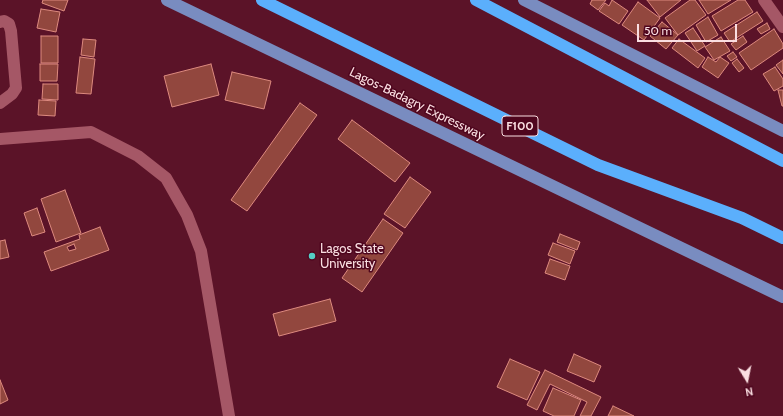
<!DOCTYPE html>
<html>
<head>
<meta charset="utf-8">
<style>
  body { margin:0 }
  #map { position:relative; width:783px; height:416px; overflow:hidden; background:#5b1328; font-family:Cabin,sans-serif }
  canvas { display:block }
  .north { position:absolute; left:727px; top:360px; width:40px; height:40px; -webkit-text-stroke:3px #4f061e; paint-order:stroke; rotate:170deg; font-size:11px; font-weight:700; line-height:16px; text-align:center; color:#fadee1 }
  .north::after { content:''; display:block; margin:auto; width:14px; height:18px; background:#fadee1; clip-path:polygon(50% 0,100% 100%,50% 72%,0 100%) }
  .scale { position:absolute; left:637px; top:24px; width:100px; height:18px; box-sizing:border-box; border:2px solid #fadee1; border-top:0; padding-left:5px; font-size:12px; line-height:14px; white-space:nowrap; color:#fadee1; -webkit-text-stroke:3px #4f061e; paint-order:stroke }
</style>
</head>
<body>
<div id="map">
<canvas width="783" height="416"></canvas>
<div class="north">N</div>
<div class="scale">50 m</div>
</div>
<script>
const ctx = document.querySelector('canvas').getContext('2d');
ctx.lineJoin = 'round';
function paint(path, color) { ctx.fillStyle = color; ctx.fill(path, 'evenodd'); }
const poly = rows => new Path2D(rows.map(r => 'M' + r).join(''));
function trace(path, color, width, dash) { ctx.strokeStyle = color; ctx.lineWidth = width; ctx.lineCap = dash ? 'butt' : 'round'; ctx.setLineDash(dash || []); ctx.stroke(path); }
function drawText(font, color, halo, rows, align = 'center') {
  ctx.font = font + ' Cabin,sans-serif'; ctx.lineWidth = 3; ctx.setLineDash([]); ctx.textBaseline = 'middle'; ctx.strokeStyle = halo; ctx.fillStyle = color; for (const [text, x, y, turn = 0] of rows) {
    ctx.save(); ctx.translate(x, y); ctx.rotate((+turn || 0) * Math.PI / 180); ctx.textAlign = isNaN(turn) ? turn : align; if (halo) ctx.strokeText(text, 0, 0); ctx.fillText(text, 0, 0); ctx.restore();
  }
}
const building = poly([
  [43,0,68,0,64,11,42,3,43,0],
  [592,0,606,0,598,10,590,4,592,0],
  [612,0,628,11,619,24,599,11,605,3,609,6,612,0],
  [647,0,681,0,660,17,647,0],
  [690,0,695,0,706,15,678,35,665,18,690,0],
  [699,0,731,0,708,14,699,0],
  [738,0,745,0,753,12,721,31,712,16,738,0],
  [638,2,660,18,644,40,622,25,638,2],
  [41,9,60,12,56,32,37,28,41,9],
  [757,12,763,21,730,42,724,33,757,12],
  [708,17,718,35,706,42,696,25,708,17],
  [662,22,678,35,666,49,650,36,662,22],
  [767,23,770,29,761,34,757,29,767,23],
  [693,28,705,46,697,51,685,33,693,28],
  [774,29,783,44,783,48,751,70,739,53,774,29],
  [41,36,58,36,58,63,41,63,41,36],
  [743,36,747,42,736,50,731,44,743,36],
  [721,37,730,51,714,60,705,47,721,37],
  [83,39,96,40,94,57,81,55,83,39],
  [679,39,705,58,698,68,672,48,679,39],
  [733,52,737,57,731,61,727,56,733,52],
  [80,57,95,59,91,94,76,93,80,57],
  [708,57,716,62,720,57,729,63,718,78,702,67,708,57],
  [737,59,744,68,739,72,732,63,737,59],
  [783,60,783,74,776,65,783,60],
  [40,64,58,64,57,81,40,81,40,64],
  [211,64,219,95,172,107,164,76,211,64],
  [775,67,783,79,783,86,774,91,763,74,775,67],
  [232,72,271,81,264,109,225,100,232,72],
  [43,84,58,84,58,100,42,99,43,84],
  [778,90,783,90,783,106,782,106,778,90],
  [39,100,56,101,55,116,38,115,39,100],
  [300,103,317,115,247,211,231,200,300,103],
  [352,120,410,163,395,182,338,139,352,120],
  [410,177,431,192,405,228,384,214,410,177],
  [65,190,81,233,56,242,41,199,65,190],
  [37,208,45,232,32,236,24,213,37,208],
  [383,219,403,233,362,292,342,278,383,219],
  [100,227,109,250,51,271,44,252,80,239,79,235,100,227],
  [74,244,76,249,69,251,67,247,74,244],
  [560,234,580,242,577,250,557,242,560,234],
  [5,240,9,257,0,259,0,241,5,240],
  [553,243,575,251,570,264,548,255,553,243],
  [550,259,570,266,565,280,545,273,550,259],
  [330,299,336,321,279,336,273,314,330,299],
  [574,354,601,366,594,382,567,371,574,354],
  [510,359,540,372,527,400,497,387,510,359],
  [545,370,601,397,591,416,580,416,587,402,550,384,537,410,527,405,545,370],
  [0,380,8,400,0,404,0,380],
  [553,388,581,400,574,416,554,416,543,411,553,388],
  [613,406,634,416,608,416,613,406]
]);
const minor = poly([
  [764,0,783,27],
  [0,22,4,21,9,24,11,31,16,88,12,94,0,103],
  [0,139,91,132,138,156,166,178,187,215,201,251,229,416]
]);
const major = poly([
  [167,0,783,297],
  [524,0,783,131]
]);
const highway = poly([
  [262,0,598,165,742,218,783,238],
  [476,0,783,161]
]);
const markers = [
  [312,256,4,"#55cec5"]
];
const shields = [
  [520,126,36]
];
const shieldNames = [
  ["F100",520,126]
];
const streetNames = [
  ["Lagos-Badagry Expressway",417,104,26]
];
const poiNames = [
  ["Lagos State",320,249],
  ["University",320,264]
];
paint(building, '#92473e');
trace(building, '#dd8a7f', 1);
trace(minor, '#a55766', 12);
trace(major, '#798cc0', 12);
trace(highway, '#5baffc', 12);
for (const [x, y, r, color] of markers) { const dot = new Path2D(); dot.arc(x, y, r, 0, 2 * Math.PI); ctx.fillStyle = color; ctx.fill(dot); trace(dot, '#4f061e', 1.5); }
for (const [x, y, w] of shields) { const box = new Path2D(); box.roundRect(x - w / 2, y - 10, w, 20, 3); ctx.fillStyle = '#4f061e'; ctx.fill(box); trace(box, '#fadee1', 1); }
drawText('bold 12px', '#fadee1', null, shieldNames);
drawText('13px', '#fadee1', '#4f061e', streetNames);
drawText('13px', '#fadee1', '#4f061e', poiNames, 'left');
</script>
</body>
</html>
